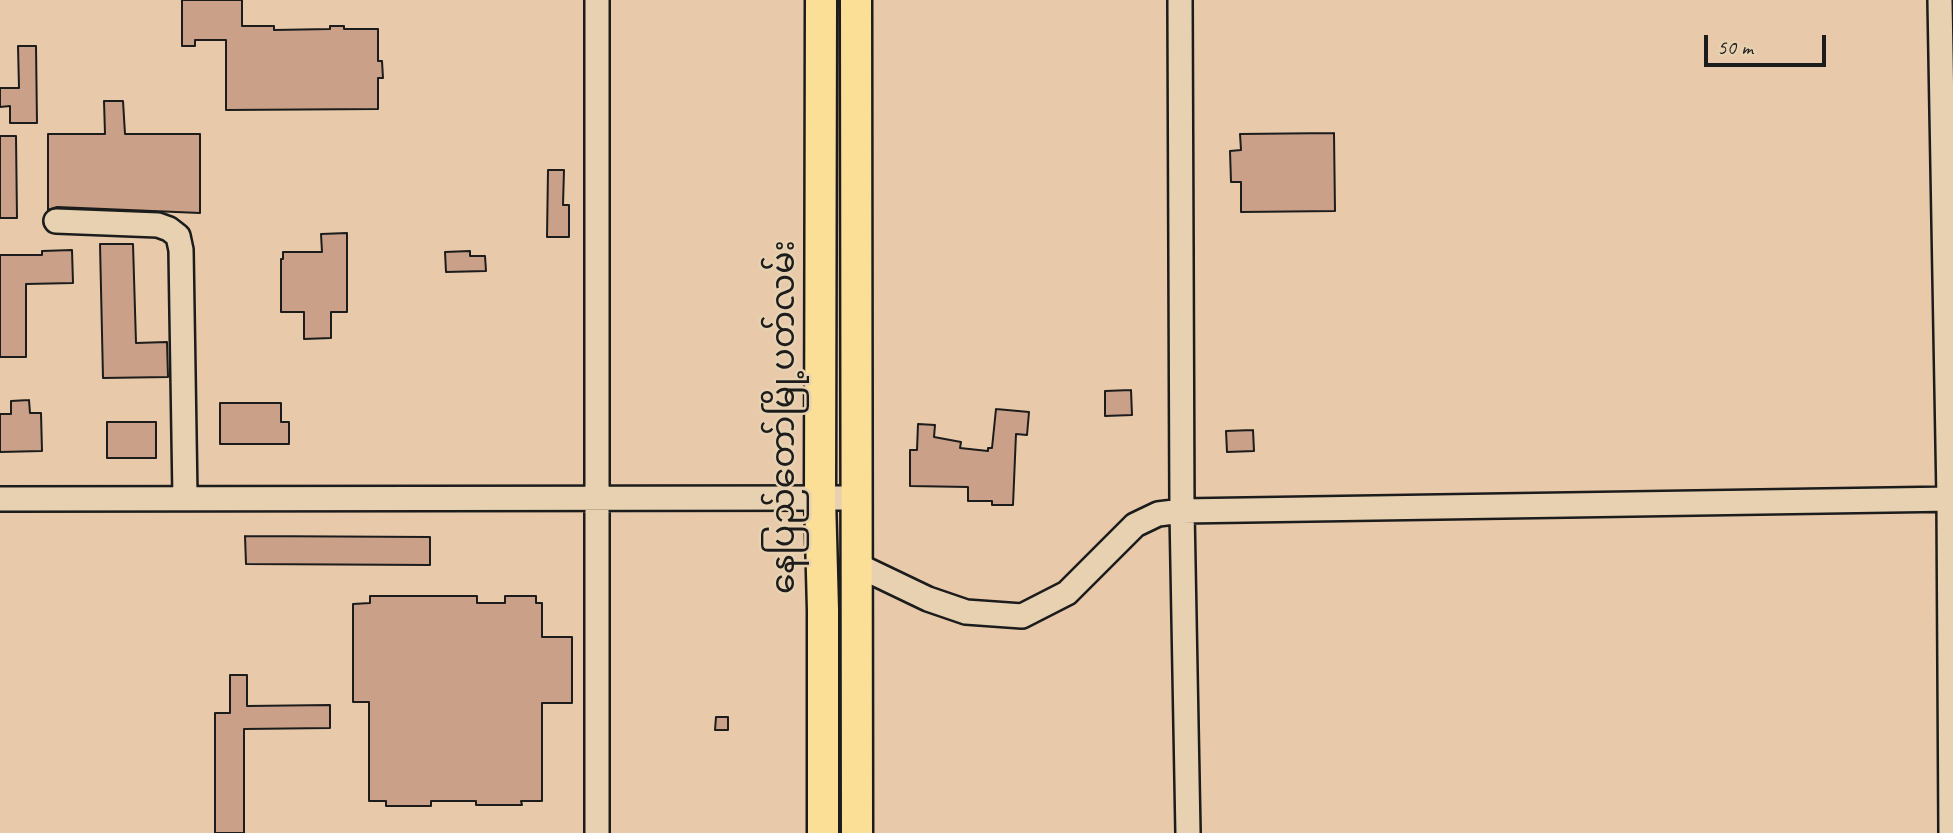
<!DOCTYPE html>
<html>
<head>
<meta charset="utf-8">
<style>
  body { margin:0 }
  #map { position:relative; width:1953px; height:833px; overflow:hidden; background:#e8caaa; font-family:Caveat,sans-serif }
  canvas { display:block }
  .scale { position:absolute; left:1704px; top:35px; width:122px; height:32px; box-sizing:border-box; border:4px solid #1c1c1c; border-top:0; padding-left:9px; font-size:21px; line-height:24px; white-space:nowrap; color:#1c1c1c; -webkit-text-stroke:5px #e7d1b0; paint-order:stroke }
</style>
</head>
<body>
<div id="map">
<canvas width="1953" height="833"></canvas>
<div class="scale">50 m</div>
</div>
<script>
const ctx = document.querySelector('canvas').getContext('2d');
ctx.lineJoin = 'round';
function paint(path, color) { ctx.fillStyle = color; ctx.fill(path, 'evenodd'); }
const poly = rows => new Path2D(rows.map(r => 'M' + r).join(''));
function trace(path, color, width, dash) { ctx.strokeStyle = color; ctx.lineWidth = width; ctx.lineCap = dash ? 'butt' : 'round'; ctx.setLineDash(dash || []); ctx.stroke(path); }
function drawText(font, color, halo, rows, align = 'center') {
  ctx.font = font + ' Caveat,"Noto Sans Myanmar",sans-serif'; ctx.lineWidth = 5; ctx.setLineDash([]); ctx.textBaseline = 'middle'; ctx.strokeStyle = halo; ctx.fillStyle = color; for (const [text, x, y, turn = 0] of rows) {
    ctx.save(); ctx.translate(x, y); ctx.rotate((+turn || 0) * Math.PI / 180); ctx.textAlign = isNaN(turn) ? turn : align; if (halo) ctx.strokeText(text, 0, 0); ctx.fillText(text, 0, 0); ctx.restore();
  }
}
const building = poly([
  [182,0,242,0,242,26,274,26,274,30,330,29,330,26,344,26,344,29,378,29,378,61,382,61,383,78,378,78,378,109,226,110,226,40,195,40,195,46,182,46,182,0],
  [18,46,36,46,37,123,10,123,10,106,0,107,0,88,19,88,18,46],
  [104,101,123,101,125,134,200,134,200,213,57,207,48,210,48,134,105,134,104,101],
  [1334,133,1335,211,1241,212,1241,182,1231,182,1230,151,1241,150,1240,134,1334,133],
  [0,136,16,136,17,218,0,218,0,136],
  [548,170,564,170,563,205,569,205,569,237,547,237,548,170],
  [347,233,347,312,331,312,331,338,304,339,304,312,281,312,281,259,283,259,283,252,322,252,321,234,347,233],
  [100,244,133,244,136,343,167,342,168,377,103,378,100,244],
  [72,250,73,283,26,284,26,357,0,357,0,255,42,255,42,251,72,250],
  [470,251,470,256,485,256,486,271,446,272,445,252,470,251],
  [1131,390,1132,415,1105,416,1105,391,1131,390],
  [29,400,30,413,41,413,42,451,0,452,0,414,11,414,11,401,29,400],
  [220,403,281,403,281,422,289,422,289,444,220,444,220,403],
  [996,409,1029,412,1027,435,1016,434,1013,505,992,505,992,501,968,501,968,487,910,486,910,450,917,450,918,424,935,425,934,437,961,442,960,448,988,451,988,448,992,448,996,409],
  [107,422,156,422,156,458,107,458,107,422],
  [1253,430,1254,451,1227,452,1226,431,1253,430],
  [245,536,430,537,430,565,246,564,245,536],
  [370,596,477,596,477,603,505,603,505,596,536,596,536,603,542,603,542,637,572,637,572,703,542,703,542,801,521,801,522,805,476,805,476,801,431,801,431,806,386,806,386,801,369,801,369,702,353,702,353,604,370,603,370,596],
  [230,675,247,675,247,706,330,705,330,728,244,729,244,833,215,833,215,713,230,713,230,675],
  [716,717,728,717,728,730,715,730,716,717]
]);
const minor = poly([
  [597,0,597,833],
  [1180,0,1182,511,1188,833],
  [1940,0,1949,499,1951,833],
  [56,221,158,225,169,229,178,236,181,250,185,497],
  [0,499,855,498],
  [857,565,928,599,966,612,1022,616,1067,593,1135,525,1158,514,1182,511,1953,499]
]);
const major = poly([
  [821,0,820,498,823,610,823,833],
  [856,0,857,833]
]);
const streetNames = [
  ["နေပြည်တော်မြို့ပတ်လမ်း",785,417,-90]
];
paint(building, '#caa188');
trace(building, '#1c1c1c', 2);
trace(minor, '#1c1c1c', 28);
trace(major, '#1c1c1c', 35);
trace(minor, '#e7d1b0', 23);
trace(major, '#fbdf96', 30);
drawText('33px', '#1c1c1c', '#e7d1b0', streetNames);
</script>
</body>
</html>
